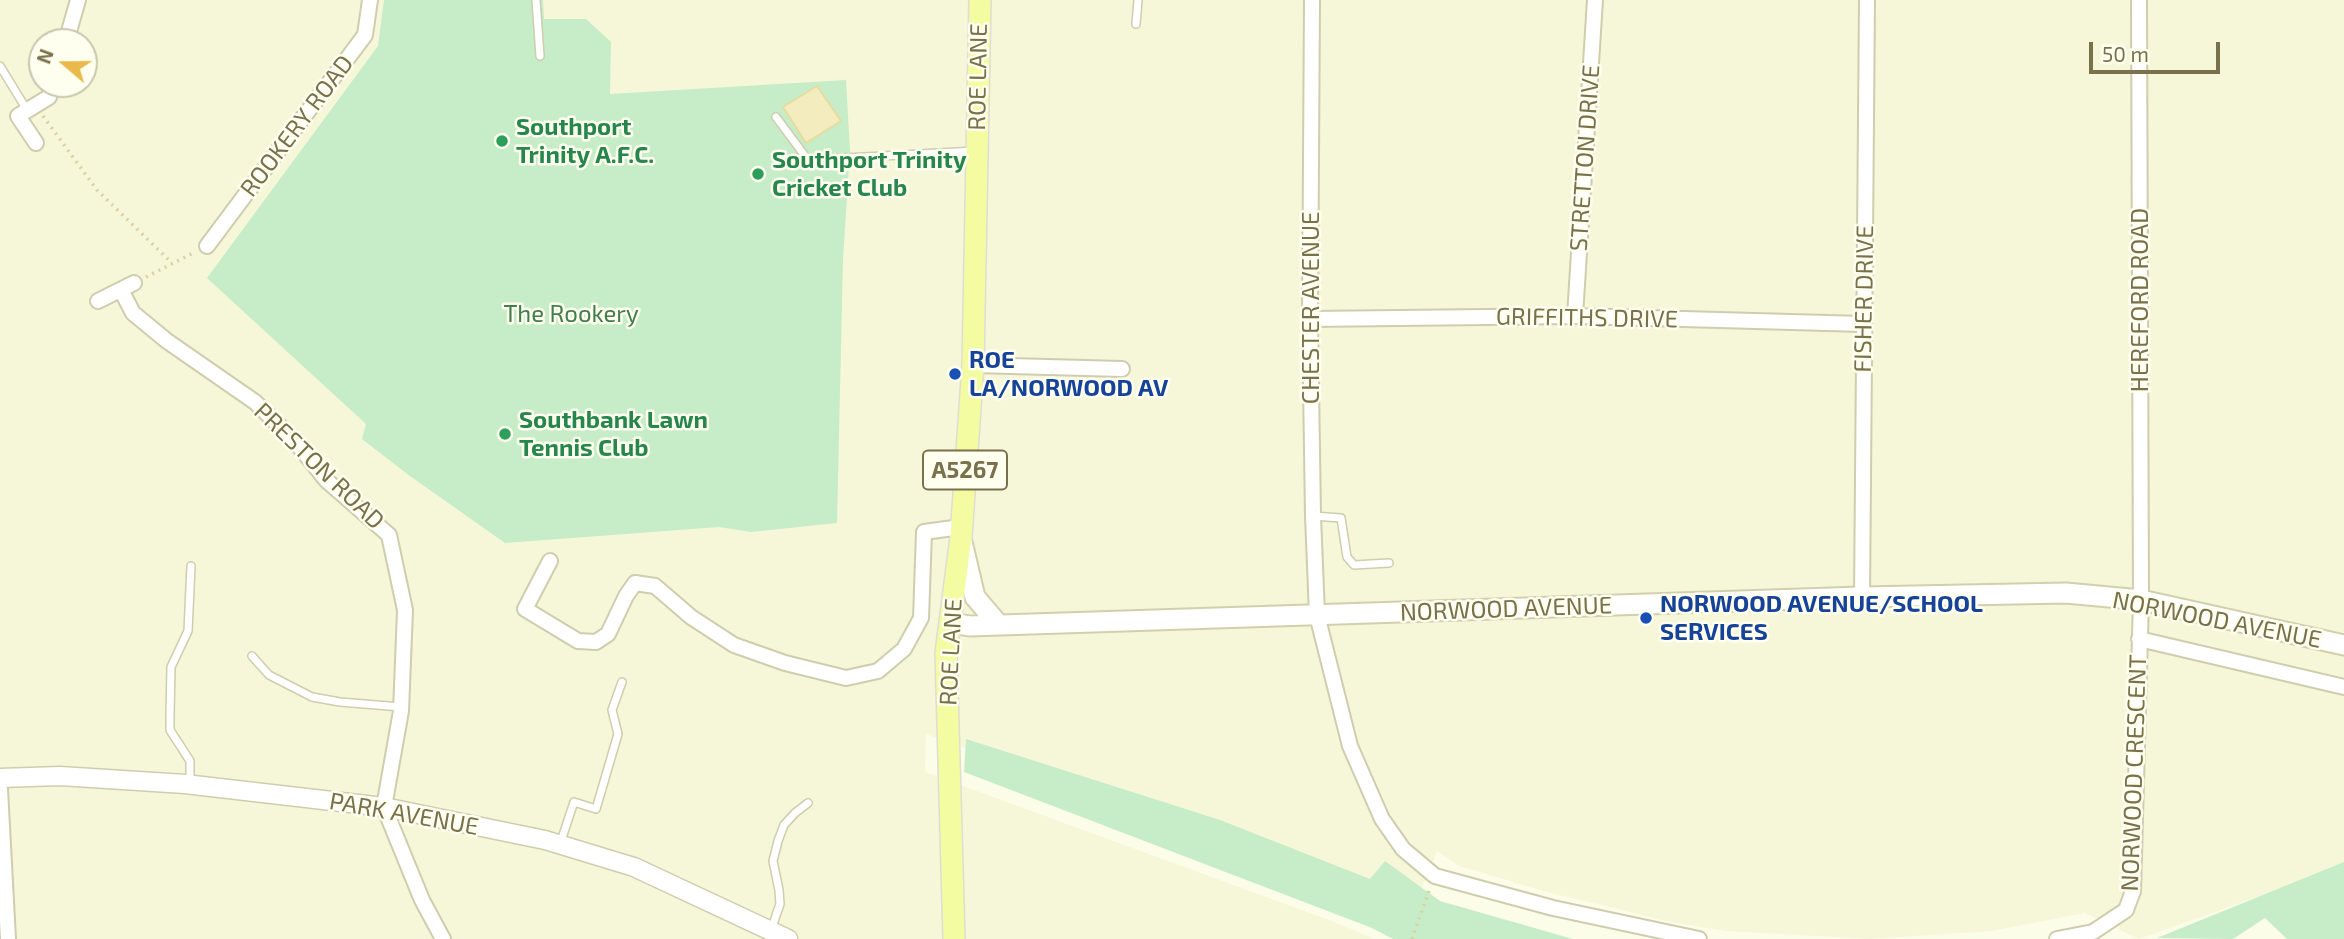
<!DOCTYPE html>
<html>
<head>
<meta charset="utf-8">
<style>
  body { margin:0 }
  #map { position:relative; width:2344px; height:939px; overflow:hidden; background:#fbfde8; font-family:"Exo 2",sans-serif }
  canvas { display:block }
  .north { position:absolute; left:28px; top:28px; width:70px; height:70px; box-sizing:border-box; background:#feffef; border:2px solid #c8c6ad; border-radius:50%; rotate:290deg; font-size:19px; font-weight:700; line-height:28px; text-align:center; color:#78714b }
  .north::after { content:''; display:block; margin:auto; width:24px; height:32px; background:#e9b94b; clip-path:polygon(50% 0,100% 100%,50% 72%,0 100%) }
  .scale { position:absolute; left:2089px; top:42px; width:131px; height:32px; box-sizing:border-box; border:4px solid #78714b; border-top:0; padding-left:9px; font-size:21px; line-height:24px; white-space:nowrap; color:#78714b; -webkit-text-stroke:5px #feffef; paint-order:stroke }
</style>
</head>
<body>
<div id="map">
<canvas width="2344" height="939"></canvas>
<div class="north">N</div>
<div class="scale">50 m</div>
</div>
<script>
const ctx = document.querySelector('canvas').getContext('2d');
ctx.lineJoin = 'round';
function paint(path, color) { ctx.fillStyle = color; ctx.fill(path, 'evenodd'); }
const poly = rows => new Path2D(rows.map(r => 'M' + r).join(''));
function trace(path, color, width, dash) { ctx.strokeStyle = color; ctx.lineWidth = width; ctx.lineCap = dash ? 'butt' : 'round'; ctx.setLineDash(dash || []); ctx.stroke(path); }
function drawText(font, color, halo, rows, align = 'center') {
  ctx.font = font + ' "Exo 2",sans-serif'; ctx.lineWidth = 5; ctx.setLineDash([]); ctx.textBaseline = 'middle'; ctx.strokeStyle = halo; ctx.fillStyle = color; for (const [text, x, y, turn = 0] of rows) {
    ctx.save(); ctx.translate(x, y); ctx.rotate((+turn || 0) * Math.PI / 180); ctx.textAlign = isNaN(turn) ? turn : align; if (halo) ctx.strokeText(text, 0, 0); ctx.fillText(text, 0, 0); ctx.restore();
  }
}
const residential = poly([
  [0,0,2344,0,2344,866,2139,939,2085,913,1992,931,1870,939,1726,931,1671,922,1547,892,1459,866,1437,851,1413,910,926,734,925,772,1329,920,1375,939,0,939],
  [42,42,84,42,84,84,42,84]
]);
const green = poly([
  [384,0,543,0,544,19,586,19,611,42,610,94,846,80,850,151,843,259,837,523,751,532,719,527,505,543,410,476,362,439,366,424,207,278,378,46],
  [966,739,1220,820,1370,879,1385,861,1440,901,1573,939,1393,939,1372,928,964,772],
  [2344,862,2344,939,2287,939,2265,918,2233,939,2157,938]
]);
const building = poly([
  [817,86,841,121,806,143,783,107,817,86]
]);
const path = poly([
  [43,116,97,190,172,263],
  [146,277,195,252],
  [1412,939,1429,891]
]);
const service = poly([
  [536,0,540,56],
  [1136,24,1138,0],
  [0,66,27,110],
  [776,117,808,160,975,151],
  [1313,516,1341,518,1347,557,1354,565,1389,563],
  [252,656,269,675,312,697,340,702,401,707],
  [190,783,190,761,170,730,170,715,171,667,188,631,191,566],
  [560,844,574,802,596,809,618,734,612,710,622,682],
  [771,930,780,904,779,890,773,861,778,841,784,825,795,813,808,803]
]);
const minor = poly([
  [1312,0,1310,319,1313,516,1317,615,1350,746,1382,819,1403,849,1435,876,1553,908,1699,939],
  [66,42,78,0],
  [36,143,18,116,49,97,53,84],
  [207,246,365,35,370,0],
  [121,290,133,313,167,341,255,402,294,440,326,480,389,535,405,610,401,711,384,807,422,900,443,939],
  [98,301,134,283],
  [1575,316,1595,0],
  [1310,319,1575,316,1863,324],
  [973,365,1122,369],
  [550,561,525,609,578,641,596,642,608,634,626,596,635,583,655,586,691,617,734,645,785,663,846,678,878,671,904,649,921,618,924,532,961,527],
  [1862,597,1867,0],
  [2139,639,2344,687],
  [0,789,8,939],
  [2057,939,2093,932,2126,910,2133,891,2141,600,2139,0]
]);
const tertiary = poly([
  [0,778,60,776,185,784,384,807,545,840,634,867,788,939]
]);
const secondary = poly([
  [962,542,975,597,998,624],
  [951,623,970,626,1862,597,2066,593,2141,600,2344,645]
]);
const primary = poly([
  [954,939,946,653,961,537,973,365,980,0]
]);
const markers = [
  [502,141,7,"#2e9e5b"],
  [758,174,7,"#2e9e5b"],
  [955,374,7,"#1a4fb4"],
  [505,434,7,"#2e9e5b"],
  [1646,618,7,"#1a4fb4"]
];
const shields = [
  [965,470,84]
];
const shieldNames = [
  ["A5267",965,470]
];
const streetNames = [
  ["ROE LANE",978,77,-89],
  ["ROOKERY ROAD",297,126,-53],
  ["STRETTON DRIVE",1585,158,-86],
  ["FISHER DRIVE",1864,299,-89],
  ["HEREFORD ROAD",2140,300,-90],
  ["CHESTER AVENUE",1311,308,-90],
  ["GRIFFITHS DRIVE",1587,318,1],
  ["PRESTON ROAD",319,466,44],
  ["NORWOOD AVENUE",1506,609,-2],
  ["NORWOOD AVENUE",2217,620,11],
  ["ROE LANE",951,652,-87],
  ["NORWOOD CRESCENT",2134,773,-88],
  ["PARK AVENUE",404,814,10]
];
const leisureNames = [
  ["Southport",516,127],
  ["Trinity A.F.C.",516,155],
  ["Southport Trinity",772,160],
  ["Cricket Club",772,188],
  ["Southbank Lawn",519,420],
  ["Tennis Club",519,448]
];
const parkNames = [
  ["The Rookery",571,314]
];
const transitNames = [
  ["ROE",969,360],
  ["LA/NORWOOD AV",969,388],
  ["NORWOOD AVENUE/SCHOOL",1660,604],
  ["SERVICES",1660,632]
];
paint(residential, '#f6f7d9');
paint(green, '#c6ecc8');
paint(building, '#f3ecbf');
trace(building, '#e6dc9f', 2);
trace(service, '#cfcdad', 10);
trace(minor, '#cfcdad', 18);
trace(tertiary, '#cfcdad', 21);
trace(secondary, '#d2cfab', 23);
trace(primary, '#dfddd4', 24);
trace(path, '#d9d1a2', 3.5, [2, 5]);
trace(service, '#fff', 7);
trace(minor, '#fff', 14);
trace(tertiary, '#fff', 18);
trace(secondary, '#fff', 19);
trace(primary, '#f3fca0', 21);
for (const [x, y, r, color] of markers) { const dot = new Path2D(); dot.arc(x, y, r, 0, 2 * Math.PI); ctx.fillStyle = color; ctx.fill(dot); trace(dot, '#feffef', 2.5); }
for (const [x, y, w] of shields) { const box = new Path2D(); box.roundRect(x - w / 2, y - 19.5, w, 39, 5); ctx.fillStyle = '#feffef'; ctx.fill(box); trace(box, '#78714b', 2); }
drawText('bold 23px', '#78714b', null, shieldNames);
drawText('24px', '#78714b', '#feffef', streetNames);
drawText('bold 24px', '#27864d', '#feffef', leisureNames, 'left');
drawText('24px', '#427e4d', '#feffef', parkNames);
drawText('bold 24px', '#164399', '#feffef', transitNames, 'left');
</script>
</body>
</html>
